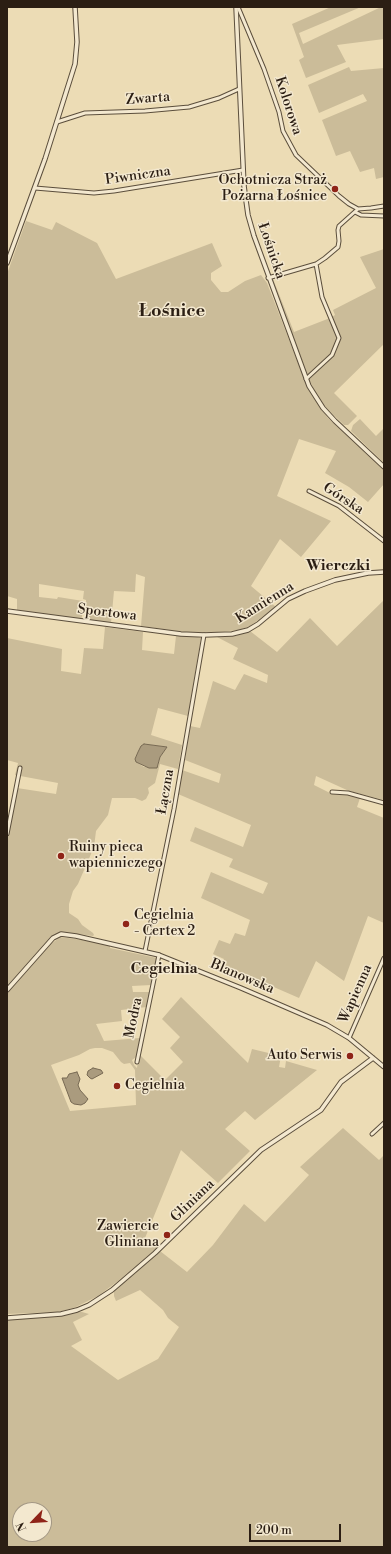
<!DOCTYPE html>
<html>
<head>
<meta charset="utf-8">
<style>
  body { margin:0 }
  #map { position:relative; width:391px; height:1554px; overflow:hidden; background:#ecdcb5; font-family:"Libre Bodoni",serif }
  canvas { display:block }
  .frame { position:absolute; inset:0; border:8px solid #2b1e13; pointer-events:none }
  .north { position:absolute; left:12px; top:1502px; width:40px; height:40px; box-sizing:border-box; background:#f3e8cf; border:1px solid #a39784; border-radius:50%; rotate:245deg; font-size:11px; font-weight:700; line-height:16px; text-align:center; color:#2b1e13 }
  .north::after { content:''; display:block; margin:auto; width:14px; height:18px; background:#8f2418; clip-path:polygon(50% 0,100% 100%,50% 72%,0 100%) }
  .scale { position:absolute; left:249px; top:1524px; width:92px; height:18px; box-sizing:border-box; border:2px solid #2b1e13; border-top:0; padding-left:5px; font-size:12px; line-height:14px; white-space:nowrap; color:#2b1e13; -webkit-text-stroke:3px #f3e8cf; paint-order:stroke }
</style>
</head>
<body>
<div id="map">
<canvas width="391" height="1554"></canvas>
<div class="frame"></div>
<div class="north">N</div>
<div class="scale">200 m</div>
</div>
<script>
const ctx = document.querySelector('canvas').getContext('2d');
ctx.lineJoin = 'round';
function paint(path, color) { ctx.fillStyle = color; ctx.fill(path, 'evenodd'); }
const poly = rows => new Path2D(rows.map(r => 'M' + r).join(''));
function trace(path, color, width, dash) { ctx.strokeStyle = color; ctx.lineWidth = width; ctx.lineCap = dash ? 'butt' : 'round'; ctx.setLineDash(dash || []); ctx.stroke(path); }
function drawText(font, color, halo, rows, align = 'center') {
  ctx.font = font + ' "Libre Bodoni",serif'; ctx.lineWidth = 3; ctx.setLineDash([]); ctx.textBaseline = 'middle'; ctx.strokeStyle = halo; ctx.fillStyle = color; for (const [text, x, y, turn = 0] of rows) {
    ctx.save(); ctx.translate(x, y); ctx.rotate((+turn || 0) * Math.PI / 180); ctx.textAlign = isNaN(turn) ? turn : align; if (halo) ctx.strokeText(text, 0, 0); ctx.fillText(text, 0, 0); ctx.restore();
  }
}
const green = poly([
  [331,7,361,7,299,33,303,44,381,7,384,7,384,39,337,45,346,62,306,78,299,60,304,57,292,24],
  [349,67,351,71,384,68,384,177,376,179,374,168,360,172,350,151,336,156,322,120,367,101,363,94,319,113,308,85],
  [26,221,52,230,56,222,97,243,116,279,212,243,222,266,211,273,211,280,221,292,228,292,245,281,261,275,267,283,309,391,328,418,384,471,384,484,368,502,349,487,325,473,336,451,299,439,277,496,331,521,301,557,280,539,251,586,276,607,250,626,239,630,218,632,191,633,141,626,145,577,136,574,135,592,114,591,111,623,85,620,86,600,83,599,84,591,39,584,39,597,57,599,58,597,83,601,82,617,81,619,17,611,17,599,7,596,7,274],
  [384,249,384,344,334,393,357,416,348,425,344,425,322,404,317,396,309,379,332,356,339,342,338,334,332,317,335,315,333,310,376,288,360,257],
  [273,279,294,332,330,318,337,335,337,339,334,350,330,355,308,376,273,283],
  [360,419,376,436,384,428,384,463,351,431,353,425],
  [384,600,384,800,349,791,316,776,314,785,332,794,348,795,360,798,357,807,384,818,384,923,368,916,344,981,316,961,299,998,221,964,224,959,213,954,219,940,230,944,235,933,245,936,250,920,201,898,211,872,263,894,268,883,229,867,233,859,190,841,195,827,243,847,251,825,178,794,182,770,219,783,221,774,185,760,190,726,200,728,213,681,235,690,244,674,267,683,268,675,233,659,238,648,217,637,235,636,250,631,277,652,310,618,337,646],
  [105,627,143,632,142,650,174,654,176,636,193,636,201,638,188,716,158,708,151,735,182,745,178,769,160,764,155,783,148,788,149,793,146,799,142,801,135,798,112,798,108,815,96,831,94,847,78,884,73,891,69,904,69,913,78,919,82,925,93,933,94,935,93,936,63,932,54,935,7,988,7,843,17,788,56,794,58,783,15,775,18,763,7,760,7,638,62,649,61,671,81,674,84,648,103,649],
  [144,744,167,747,160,757,158,766,144,767,136,762,135,759,138,752],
  [60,937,83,940,110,945,110,948,157,958,151,985,132,986,133,992,150,992,147,1007,121,1010,122,1021,96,1024,104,1041,140,1038,136,1057,132,1060,134,1065,137,1068,139,1054,165,1080,183,1062,170,1048,180,1037,162,1019,181,997,248,1063,252,1049,281,1056,279,1067,285,1068,286,1061,317,1070,255,1120,245,1111,225,1129,250,1151,218,1183,181,1150,145,1238,157,1248,118,1281,98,1296,76,1307,59,1312,7,1314,7,993,51,944],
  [95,1048,102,1048,113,1052,121,1062,124,1064,130,1063,135,1070,136,1105,70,1111,51,1065,79,1055,90,1049],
  [343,1128,379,1160,384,1155,384,1547,7,1547,7,1319,61,1315,73,1312,82,1312,89,1314,73,1322,82,1340,71,1346,118,1380,158,1359,179,1327,168,1318,163,1310,140,1290,116,1301,114,1296,114,1291,160,1251,187,1272,213,1245,244,1204,265,1222,309,1175,300,1167],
  [20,1510,44,1510,44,1534,20,1534]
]);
const water = poly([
  [144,744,167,747,160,757,157,768,149,768,136,762,135,759,138,752,141,746,144,744],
  [93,1068,101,1070,103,1073,92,1079,90,1078,87,1075,88,1071,93,1068],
  [77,1072,80,1079,78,1085,80,1090,88,1099,85,1103,81,1105,74,1104,71,1102,62,1078,67,1078,69,1074,77,1072]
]);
const minor = poly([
  [238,7,264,69,279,112,283,131,296,155,339,196,349,204,358,209,371,208,384,206],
  [57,122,85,113,145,111,189,107,219,98,239,89],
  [35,188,94,193,114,191,243,170],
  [355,212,361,215,384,216],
  [268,278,316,264,325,258,338,247,339,241,338,230,339,226,358,209],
  [306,379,332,355,339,338,322,297,316,264],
  [309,491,339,506,384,541],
  [332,792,348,793,384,803],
  [7,834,20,768],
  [145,951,174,809,204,635],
  [349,1038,384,958],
  [137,1062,159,955],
  [372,1134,384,1123]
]);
const tertiary = poly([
  [236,7,244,186,248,215,254,236,309,386,323,408,335,421,384,467],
  [7,263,45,159,75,64,77,42,75,7],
  [7,611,181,634,204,635,232,634,248,630,258,624,288,599,305,591,335,580,368,573,384,572],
  [7,990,53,938,61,934,76,936,159,955,241,988,327,1025,349,1038,384,1067],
  [7,1318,61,1314,77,1310,89,1305,112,1290,155,1253,261,1150,321,1110,341,1082,373,1058]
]);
const markers = [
  [335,189,4,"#8f2418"],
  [61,856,4,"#8f2418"],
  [126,924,4,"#8f2418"],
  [350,1056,4,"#8f2418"],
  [117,1086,4,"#8f2418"],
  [167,1235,4,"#8f2418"]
];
const streetNames = [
  ["Zwarta",148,99,-4],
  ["Kolorowa",288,106,72],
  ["Piwniczna",138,176,-8],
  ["Łośnicka",271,251,71],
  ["Górska",343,499,33],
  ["Kamienna",265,603,-32],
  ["Sportowa",107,613,7],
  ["Łączna",166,792,-80],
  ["Blanowska",242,977,23],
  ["Wapienna",356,994,-66],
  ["Modra",134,1018,-78],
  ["Gliniana",193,1201,-44]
];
const poiNames = [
  ["Ochotnicza Straż",327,181],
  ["Pożarna Łośnice",327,197],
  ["Ruiny pieca",69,848,"left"],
  ["wapienniczego",69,864,"left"],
  ["Cegielnia",134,916,"left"],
  ["- Certex 2",134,932,"left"],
  ["Auto Serwis",342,1056],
  ["Cegielnia",125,1086,"left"],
  ["Zawiercie",159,1227],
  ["Gliniana",159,1243]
];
const neighbourhoodNames = [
  ["Wierczki",338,566],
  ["Cegielnia",164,969]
];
const districtNames = [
  ["Łośnice",172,312]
];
paint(green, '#cbbc99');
paint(water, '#aa9b7e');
trace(water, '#776953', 1);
trace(minor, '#5b4e3c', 5);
trace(tertiary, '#5b4e3c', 5.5);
trace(minor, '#f3e8cf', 3);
trace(tertiary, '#f3e8cf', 3.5);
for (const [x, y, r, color] of markers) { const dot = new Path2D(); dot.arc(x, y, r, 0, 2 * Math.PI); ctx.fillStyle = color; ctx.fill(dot); trace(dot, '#f3e8cf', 1.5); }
drawText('14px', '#2b1e13', '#f3e8cf', streetNames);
drawText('14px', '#2b1e13', '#f3e8cf', poiNames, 'right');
drawText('bold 15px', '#2b1e13', '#f3e8cf', neighbourhoodNames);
drawText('bold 18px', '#2b1e13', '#f3e8cf', districtNames);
</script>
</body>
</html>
